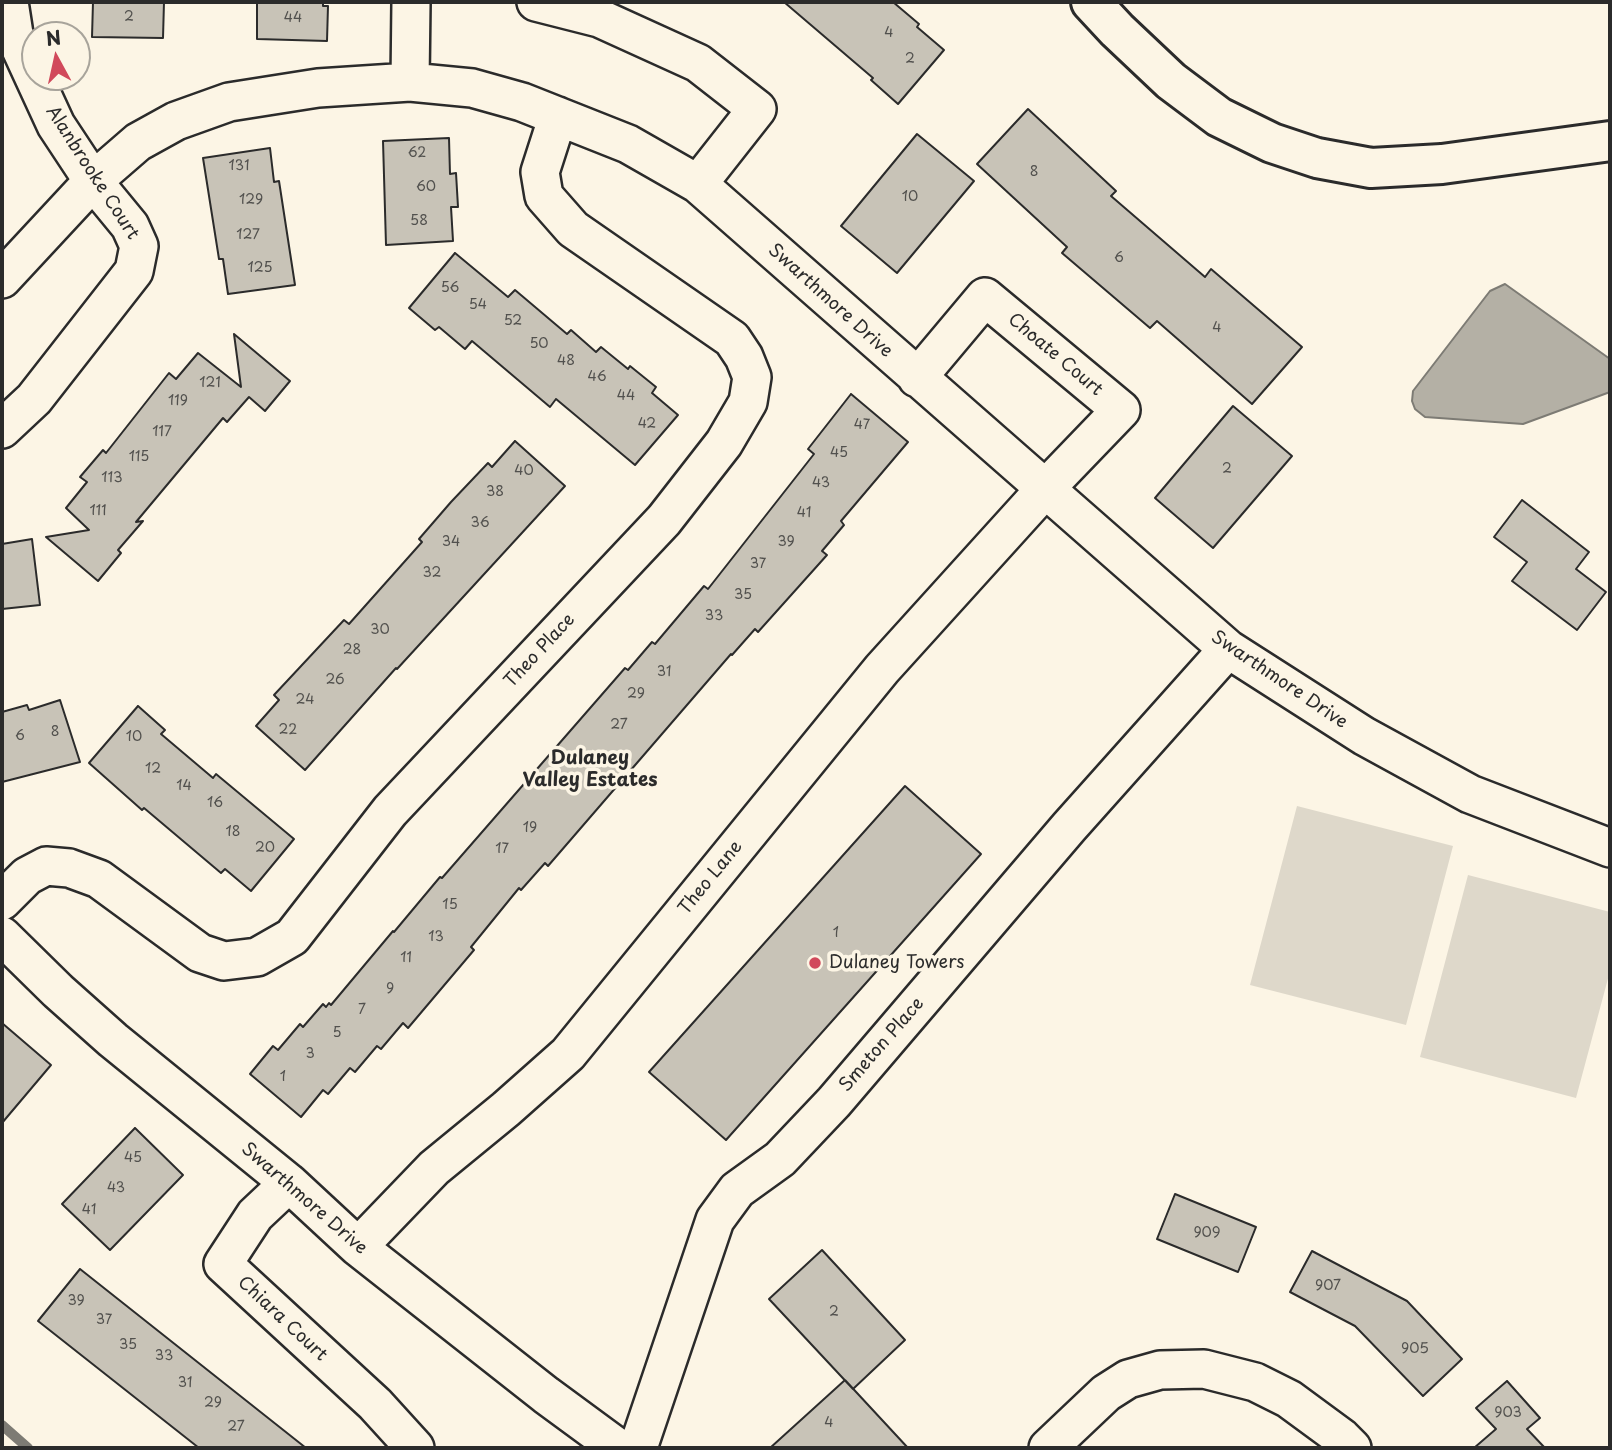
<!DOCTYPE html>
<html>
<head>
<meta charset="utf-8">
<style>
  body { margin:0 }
  #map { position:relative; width:1612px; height:1450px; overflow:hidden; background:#fcf5e5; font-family:"Playpen Sans",sans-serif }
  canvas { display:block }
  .frame { position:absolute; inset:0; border:4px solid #2b2b2b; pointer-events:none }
  .north { position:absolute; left:21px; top:21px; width:70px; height:70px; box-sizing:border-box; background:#fcf5e5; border:2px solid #a8a49b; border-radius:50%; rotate:352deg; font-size:19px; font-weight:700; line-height:28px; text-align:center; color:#2b2b2b }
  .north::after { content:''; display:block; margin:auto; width:24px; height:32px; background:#d1495b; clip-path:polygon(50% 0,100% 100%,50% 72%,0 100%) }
</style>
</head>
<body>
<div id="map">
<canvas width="1612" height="1450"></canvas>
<div class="frame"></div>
<div class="north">N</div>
</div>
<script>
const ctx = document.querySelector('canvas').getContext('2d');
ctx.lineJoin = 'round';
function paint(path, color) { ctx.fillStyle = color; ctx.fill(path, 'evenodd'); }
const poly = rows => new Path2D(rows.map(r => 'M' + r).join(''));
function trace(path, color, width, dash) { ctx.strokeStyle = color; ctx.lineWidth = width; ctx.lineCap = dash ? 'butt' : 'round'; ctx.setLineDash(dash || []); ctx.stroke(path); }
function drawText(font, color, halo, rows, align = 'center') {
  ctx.font = font + ' "Playpen Sans",sans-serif'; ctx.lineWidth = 7; ctx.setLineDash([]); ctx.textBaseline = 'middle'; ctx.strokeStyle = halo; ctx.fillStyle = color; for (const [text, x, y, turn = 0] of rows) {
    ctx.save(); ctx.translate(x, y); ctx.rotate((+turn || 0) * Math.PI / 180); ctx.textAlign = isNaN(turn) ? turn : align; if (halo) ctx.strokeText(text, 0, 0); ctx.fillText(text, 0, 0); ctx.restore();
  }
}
const green = poly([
  [1297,806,1453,846,1406,1025,1250,985],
  [1468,875,1610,912,1610,971,1576,1098,1420,1057]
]);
const water = poly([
  [1505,284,1610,359,1610,392,1523,424,1425,417,1415,409,1412,401,1413,391,1490,291,1505,284]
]);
const stream = poly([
  [2,1425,28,1448]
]);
const building = poly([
  [93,2,164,2,163,38,92,37,93,2],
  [257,2,323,2,323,6,328,6,327,41,257,39,257,2],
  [784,2,893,2,919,24,917,27,944,50,898,104,871,80,873,78,784,2],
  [1028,109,1116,191,1111,196,1205,277,1211,269,1302,347,1252,404,1157,321,1150,328,1062,253,1067,247,977,164,1028,109],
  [917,134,974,181,897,273,841,226,917,134],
  [449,138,450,174,456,173,458,207,451,207,453,241,386,245,383,141,449,138],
  [270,148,274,182,279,181,295,285,228,294,223,259,219,259,203,158,270,148],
  [455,253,508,297,515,290,567,334,571,330,596,352,601,347,628,369,630,366,656,387,652,393,678,415,635,465,556,399,550,407,472,341,465,349,439,327,435,330,409,308,455,253],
  [234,334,290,381,265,411,249,397,227,422,223,418,136,522,143,521,118,550,121,553,98,581,46,537,89,530,66,508,87,482,80,477,103,450,106,453,169,373,176,379,198,353,241,387,234,334],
  [851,394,908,442,841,521,844,525,822,551,827,555,758,632,755,629,732,655,731,654,548,866,545,863,521,890,519,888,471,947,474,950,408,1028,403,1023,381,1049,377,1046,355,1072,350,1068,328,1094,323,1090,301,1117,250,1074,273,1046,278,1050,300,1024,303,1027,323,1004,326,1007,329,1003,331,1005,393,931,394,932,440,877,442,878,625,668,628,670,652,642,655,644,704,586,708,589,814,454,808,449,851,394],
  [1233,406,1292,456,1213,548,1155,498,1233,406],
  [515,441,565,486,397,669,396,668,305,770,256,726,279,700,274,695,344,620,349,624,422,542,419,539,451,502,488,463,492,467,515,441],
  [1522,500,1589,552,1576,569,1606,592,1577,630,1512,581,1527,562,1494,537,1522,500],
  [32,539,40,605,2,609,2,544,32,539],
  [60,700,80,762,2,782,2,712,27,705,29,710,60,700],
  [138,706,165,730,161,734,213,778,216,774,294,839,251,891,225,869,221,873,144,808,142,810,89,763,138,706],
  [905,786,981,854,726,1140,649,1072,905,786],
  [2,1023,51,1065,2,1123,2,1023],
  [135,1128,183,1175,110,1250,62,1204,135,1128],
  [1175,1194,1256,1227,1238,1272,1157,1239,1175,1194],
  [822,1250,905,1340,853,1389,769,1299,822,1250],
  [1312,1251,1407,1301,1462,1359,1423,1396,1355,1326,1290,1292,1312,1251],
  [80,1269,306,1448,199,1448,38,1321,80,1269],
  [845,1380,908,1448,770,1448,845,1380],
  [1507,1381,1540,1418,1527,1429,1545,1448,1474,1448,1496,1429,1476,1408,1507,1381]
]);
const street = poly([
  [536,2,599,18,698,63,757,109,698,184],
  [410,82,411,2],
  [2,279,93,181,138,142,176,121,229,102,318,88,410,82,472,88,522,102,628,144,698,184,1228,649,1364,736,1470,794,1610,848],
  [2,429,34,399,134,271,139,246,130,226,93,181,56,125,14,34,9,2],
  [2,901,27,876,46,866,69,868,99,879,200,953,224,961,257,957,292,937,390,811,664,520,724,443,748,402,752,377,744,357,732,339,573,229,544,196,540,172,558,116],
  [2,936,58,991,113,1040,289,1183,358,1247,546,1395,618,1448],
  [289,1183,255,1215,223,1264,375,1404,415,1448],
  [358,1247,434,1168,506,1109,568,1054,882,669,1045,489,1121,410,985,297,917,378],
  [638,1448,715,1220,737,1190,780,1159,834,1102,1069,827,1228,649],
  [1048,1448,1106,1393,1128,1379,1160,1370,1204,1369,1255,1382,1289,1399,1342,1438,1352,1448]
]);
const highway = poly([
  [1091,2,1117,30,1171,81,1219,117,1272,143,1317,158,1371,168,1442,164,1610,141]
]);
const markers = [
  [815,963,7,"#d1495b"]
];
const numberNames = [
  ["2",129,17],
  ["44",293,18],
  ["4",889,33],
  ["2",910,59],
  ["62",417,153],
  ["131",239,166],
  ["8",1034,172],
  ["60",426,187],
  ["10",910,197],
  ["129",251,200],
  ["58",419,221],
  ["127",248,235],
  ["6",1119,258],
  ["125",260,268],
  ["56",450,288],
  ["54",478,305],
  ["52",513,321],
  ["4",1217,328],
  ["50",539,344],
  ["48",566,361],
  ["46",597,377],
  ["121",210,383],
  ["44",626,396],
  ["119",178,401],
  ["42",647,424],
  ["47",862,425],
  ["117",162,432],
  ["45",839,453],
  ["115",139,457],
  ["2",1227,469],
  ["40",524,471],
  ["113",112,478],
  ["43",821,483],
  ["38",495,492],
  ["111",98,511],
  ["41",804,513],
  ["36",480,523],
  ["34",451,542],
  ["39",786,542],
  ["37",758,564],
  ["32",432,573],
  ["35",743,595],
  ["33",714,616],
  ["30",380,630],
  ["28",352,650],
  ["31",664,672],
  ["26",335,680],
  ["29",636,694],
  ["24",305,700],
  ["27",619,725],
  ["22",288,730],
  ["8",55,732],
  ["6",20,736],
  ["10",134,737],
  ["12",153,769],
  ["14",184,786],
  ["16",215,803],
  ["19",530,828],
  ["18",233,832],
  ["20",265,848],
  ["17",502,849],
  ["15",450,905],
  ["1",836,933],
  ["13",436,937],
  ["11",406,958],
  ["9",390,989],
  ["7",362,1010],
  ["5",337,1033],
  ["3",310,1054],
  ["1",283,1077],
  ["45",133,1158],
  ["43",116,1188],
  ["41",89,1210],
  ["909",1207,1233],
  ["907",1328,1286],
  ["39",76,1301],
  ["2",834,1312],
  ["37",104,1320],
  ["35",128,1345],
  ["905",1415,1349],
  ["33",164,1356],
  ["31",185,1383],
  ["29",213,1403],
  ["903",1508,1413],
  ["4",829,1423],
  ["27",236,1427]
];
const streetNames = [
  ["Alanbrooke Court",92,173,57],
  ["Swarthmore Drive",830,301,42],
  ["Choate Court",1055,355,40],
  ["Theo Place",540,651,-47],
  ["Swarthmore Drive",1279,680,34],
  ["Theo Lane",711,878,-51],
  ["Smeton Place",882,1045,-49],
  ["Swarthmore Drive",304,1199,41],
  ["Chiara Court",282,1319,43]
];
const poiNames = [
  ["Dulaney Towers",829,963]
];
const neighbourhoodNames = [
  ["Dulaney",590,759],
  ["Valley Estates",590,781]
];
paint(green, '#ded8ca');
paint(water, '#b4b0a5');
trace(water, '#7d7b74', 2);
trace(stream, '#7d7b74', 10);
paint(building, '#c8c3b7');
trace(building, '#2b2b2b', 2);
trace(street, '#2b2b2b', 42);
trace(highway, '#2b2b2b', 44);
trace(street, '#fcf5e5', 37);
trace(highway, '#fcf5e5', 38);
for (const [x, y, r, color] of markers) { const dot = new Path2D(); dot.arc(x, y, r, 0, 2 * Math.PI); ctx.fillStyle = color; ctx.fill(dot); trace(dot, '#fcf5e5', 2.5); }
drawText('14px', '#52514e', null, numberNames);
drawText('18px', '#2b2b2b', '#fcf5e5', streetNames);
drawText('18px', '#2b2b2b', '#fcf5e5', poiNames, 'left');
drawText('bold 19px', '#2b2b2b', '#fcf5e5', neighbourhoodNames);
</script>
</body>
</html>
